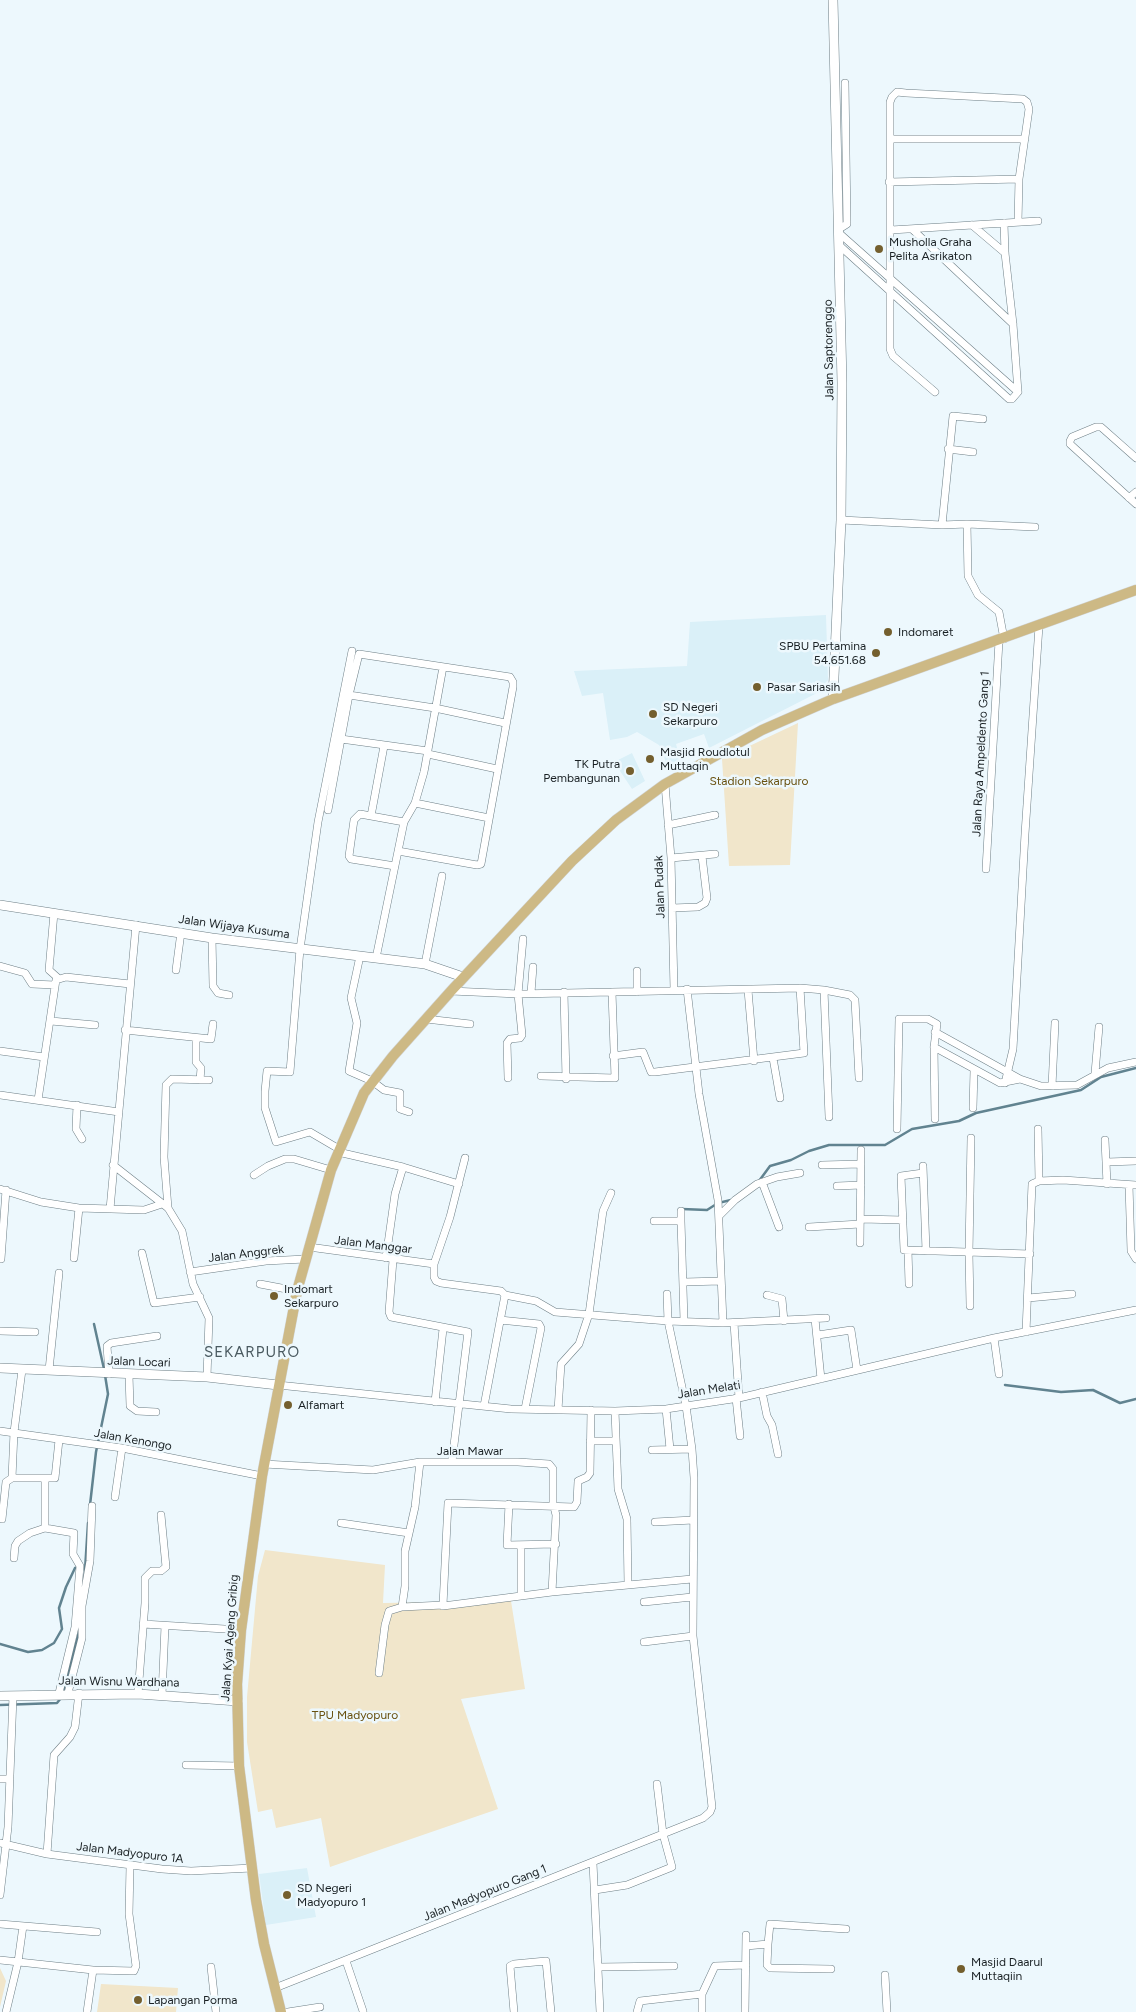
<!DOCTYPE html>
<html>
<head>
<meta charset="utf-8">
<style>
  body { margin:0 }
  canvas { display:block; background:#edf8fd }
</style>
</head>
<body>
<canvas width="1136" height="2012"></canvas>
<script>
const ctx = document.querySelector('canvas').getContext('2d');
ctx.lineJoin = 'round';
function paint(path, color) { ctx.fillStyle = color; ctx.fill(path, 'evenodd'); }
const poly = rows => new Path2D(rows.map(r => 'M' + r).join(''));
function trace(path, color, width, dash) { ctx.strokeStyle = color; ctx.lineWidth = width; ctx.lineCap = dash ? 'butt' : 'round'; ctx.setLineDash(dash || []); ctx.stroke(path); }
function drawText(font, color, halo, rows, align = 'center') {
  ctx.font = font + ' Figtree,sans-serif'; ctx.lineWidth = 5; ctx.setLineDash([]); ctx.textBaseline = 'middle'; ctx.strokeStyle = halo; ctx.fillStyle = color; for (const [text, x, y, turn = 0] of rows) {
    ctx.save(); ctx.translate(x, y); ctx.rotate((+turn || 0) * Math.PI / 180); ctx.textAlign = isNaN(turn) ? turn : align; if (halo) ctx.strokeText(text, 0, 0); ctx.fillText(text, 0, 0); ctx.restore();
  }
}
const built = poly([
  [826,615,828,680,815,694,709,748,704,734,676,744,680,759,668,767,659,745,637,732,627,737,610,740,603,693,582,696,574,671,687,666,690,622],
  [632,753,645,781,632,789,614,762],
  [307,1868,316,1917,266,1925,259,1874]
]);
const green = poly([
  [798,723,790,865,729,866,722,759],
  [265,1550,385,1565,383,1603,511,1601,525,1689,461,1699,498,1809,330,1867,321,1818,276,1828,272,1809,258,1812,247,1742,247,1697,258,1576],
  [0,1968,6,1981,0,2007],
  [101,1984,178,1988,176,2012,97,2012]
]);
const stream = poly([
  [759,1181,770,1166,791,1160,809,1151,829,1145,885,1145,912,1129,959,1121,976,1113,1081,1090,1101,1077,1136,1068],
  [682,1209,707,1210,718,1203,731,1200],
  [94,1324,104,1369],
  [1005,1385,1061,1392,1093,1390,1120,1403,1136,1399],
  [90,1505,96,1452,108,1394,105,1375],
  [85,1570,88,1523],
  [0,1644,28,1652,42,1650,54,1643,62,1629,59,1608,66,1587,75,1568,79,1567],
  [63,1692,79,1632],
  [0,1705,57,1703,61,1698]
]);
const minor = poly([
  [890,139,1025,139],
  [889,182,1019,179],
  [972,225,1005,253],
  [839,229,847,224,845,83],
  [912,229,1013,324],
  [891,230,1038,221],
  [839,233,1018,392],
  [840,246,1009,399,1012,399,1018,392,1013,324,1005,253,1004,223],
  [935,392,893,356,890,349,890,102,892,97,897,92,906,93,1023,99,1027,102,1029,109,1019,179,1018,222],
  [948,449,973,452],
  [1136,458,1101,427,1096,427,1072,437,1070,441,1070,444,1136,504],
  [1129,498,1136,492],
  [841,520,942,525,967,524,1035,527],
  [967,524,968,576,978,595,999,612,1004,639],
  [942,525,953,416,983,419],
  [349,695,435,708,505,723],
  [341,739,428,751],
  [428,754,497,769],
  [665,784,671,858,674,990],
  [415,803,489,818],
  [328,810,349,695,359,654,510,677,513,682,513,687,481,864,477,865,398,851],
  [371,816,384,746],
  [668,825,715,815],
  [671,858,715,854],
  [395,866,351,859,349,856,354,820,360,814,404,822],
  [986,869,999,641],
  [672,908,698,907,705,903,707,898,702,856],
  [54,913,49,970,58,978],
  [212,938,213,986,218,993,229,995],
  [360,956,351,998,357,1023,349,1071,372,1081,384,1090,400,1093,400,1109,409,1112],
  [376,958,404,822,415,803,424,772,443,667],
  [425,964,442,876],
  [0,966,25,973,32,984,55,985],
  [176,970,181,932],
  [748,990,754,1061],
  [824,990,829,1117],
  [451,991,518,994,800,988,824,990,850,995,855,1000,859,1078],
  [564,992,566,1079],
  [637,992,637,971],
  [531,993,533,967],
  [426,1019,470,1024],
  [51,1021,95,1025],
  [125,1030,211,1039,213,1024],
  [935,1032,1020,1079,1041,1086,1077,1085,1108,1068,1136,1062],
  [196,1038,196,1062,201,1068,200,1080],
  [934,1047,1000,1083,1020,1079],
  [0,1051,44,1057],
  [613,1056,643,1052,651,1072,655,1072,804,1053,800,988],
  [773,1058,780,1098],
  [1095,1073,1099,1027],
  [541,1076,615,1078,612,992],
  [508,1078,507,1043,510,1039,520,1038,522,1035,518,994,523,939],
  [1005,1083,1013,1049,1025,834,1039,626],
  [1052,1086,1055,1023],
  [0,1095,119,1112],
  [38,1100,56,980,66,977,130,984],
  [77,1105,76,1129,82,1139],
  [973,1108,974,1070],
  [897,1129,899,1019,928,1019,937,1024,934,1047,935,1119],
  [1038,1129,1039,1181],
  [1105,1140,1107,1184],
  [339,1149,310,1132,276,1142,265,1108,265,1091,267,1071,290,1072,300,949,318,822,352,651],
  [338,1152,403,1167,459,1184],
  [465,1158,450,1217,434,1264,434,1277,436,1281,441,1283,501,1291,505,1295,484,1406],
  [1107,1162,1136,1161],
  [113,1165,168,1208,182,1231,193,1284,209,1318,207,1377],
  [822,1165,861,1164],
  [923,1166,926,1251],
  [923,1173,901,1176,904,1250,1030,1254],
  [254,1175,268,1166,285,1159,294,1159,331,1170],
  [762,1182,779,1227],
  [1129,1185,1131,1251,1136,1259],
  [837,1186,861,1185],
  [0,1189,41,1202,79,1208,144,1210,162,1204],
  [168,1208,164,1157,166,1085,172,1079,209,1080],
  [110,1209,136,925],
  [681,1211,681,1221],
  [719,1216,735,1200,757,1184,777,1177,800,1173],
  [861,1219,903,1220],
  [654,1221,681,1221,684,1321],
  [809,1227,860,1224],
  [860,1243,861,1150],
  [309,1247,434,1264],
  [908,1250,909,1284],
  [142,1253,154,1303,200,1297],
  [74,1258,79,1208],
  [386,1258,395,1194,403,1167],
  [1,1259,6,1190],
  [393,1260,389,1312,391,1317,468,1332,452,1461],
  [190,1272,266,1261,305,1259],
  [684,1282,721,1281],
  [260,1284,297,1291],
  [505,1295,536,1301,555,1312,668,1321,667,1294],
  [767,1295,782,1299,784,1321],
  [1028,1298,1072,1294],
  [970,1306,969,1253,971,1138],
  [815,1319,821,1379],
  [500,1320,539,1324,541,1328,525,1409],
  [723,1323,826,1318],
  [734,1323,739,1398],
  [0,1331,35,1332],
  [1026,1332,1032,1184,1039,1181,1063,1180,1136,1185],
  [818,1335,851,1330,857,1370],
  [994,1338,999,1374],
  [49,1370,59,1273],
  [109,1374,107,1346,111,1343,157,1336],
  [129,1375,130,1406,137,1411,156,1412],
  [278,1385,511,1409,615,1411,666,1409,739,1398,994,1338,1136,1310],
  [762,1392,767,1416,772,1425,778,1454],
  [736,1398,740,1436],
  [435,1402,443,1329],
  [666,1409,670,1449],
  [558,1410,561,1364,579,1344,589,1314,603,1211,611,1193],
  [0,1431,122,1448,262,1476],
  [590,1441,616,1441],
  [652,1450,692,1449],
  [264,1464,373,1470,420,1462,518,1462,549,1464,553,1469,553,1503,556,1515,552,1592,628,1585,627,1519,618,1489,615,1411],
  [12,1478,55,1478,59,1440],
  [45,1479,45,1528],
  [115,1497,122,1448],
  [509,1504,507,1545,556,1544],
  [2,1519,6,1482,12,1478,14,1432,22,1370],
  [655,1522,693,1520],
  [341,1523,409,1533],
  [14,1558,15,1546,18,1541,30,1533,45,1528,74,1533,73,1554,80,1566,75,1627,59,1693],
  [628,1585,692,1579],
  [521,1596,521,1545],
  [644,1602,692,1597],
  [443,1606,552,1592],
  [402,1607,405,1586,405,1551,415,1507,420,1462],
  [143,1624,241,1630],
  [644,1642,693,1636],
  [379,1673,385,1625,389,1611,402,1607,443,1605,448,1503,574,1507,577,1502,578,1481,587,1477,590,1473,591,1410],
  [68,1693,82,1638,82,1606,90,1561,92,1506],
  [138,1694,145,1603,145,1578,152,1571,161,1571,166,1567,161,1515],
  [162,1695,165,1626],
  [186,1765,239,1766],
  [0,1779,10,1779],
  [0,1843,47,1854,162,1869,191,1871,252,1868],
  [47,1854,54,1755,70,1737,75,1727,79,1693],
  [593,1863,600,2012],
  [595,1890,627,1885,672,1867,663,1834,657,1784],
  [0,1895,8,1827,13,1696],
  [0,1924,97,1932],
  [768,1944,767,1965,770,1968,831,1969],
  [746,1946,768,1944,770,1924,846,1929],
  [0,1960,93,1970,134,1971,136,1966,129,1914,130,1866],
  [346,1961,363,2011],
  [211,1967,216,2012],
  [598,1967,674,1966],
  [885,1975,887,2012],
  [275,1988,703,1818,710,1812,712,1807,693,1636,694,1478,692,1449,686,1406,668,1321,723,1323,718,1200,699,1094,687,989],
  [6,2012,18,1962,23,1926],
  [87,2012,93,1970],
  [288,2012,320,2007],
  [514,2012,510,1966,514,1964,546,1961,551,2012],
  [637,2012,640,2001,702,1994],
  [702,2012,702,1994,715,1966,746,1965],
  [745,2012,746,1935]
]);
const tertiary = poly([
  [833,0,842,383,841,520,833,699],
  [0,905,212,938,425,964,463,977],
  [0,1368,207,1377,278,1385],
  [0,1696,138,1694,238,1701]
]);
const primary = poly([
  [281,2012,264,1944,256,1900,239,1766,237,1684,241,1630,262,1476,297,1291,331,1170,364,1093,393,1056,451,991,572,861,616,820,665,784,762,730,833,699,1136,590]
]);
const markers = [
  [879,249,5,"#745f2e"],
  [888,632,5,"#745f2e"],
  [876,653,5,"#745f2e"],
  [757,687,5,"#745f2e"],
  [653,714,5,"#745f2e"],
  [650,759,5,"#745f2e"],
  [630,771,5,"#745f2e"],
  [274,1296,5,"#745f2e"],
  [288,1405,5,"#745f2e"],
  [287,1895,5,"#745f2e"],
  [961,1969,5,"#745f2e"],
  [138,2000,5,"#745f2e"]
];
const poiNames = [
  ["Musholla Graha",889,242],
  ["Pelita Asrikaton",889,256],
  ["Indomaret",898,632],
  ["SPBU Pertamina",866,646,"right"],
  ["54.651.68",866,660,"right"],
  ["Pasar Sariasih",767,687],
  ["SD Negeri",663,707],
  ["Sekarpuro",663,721],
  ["Masjid Roudlotul",660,752],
  ["Muttaqin",660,766],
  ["TK Putra",620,764,"right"],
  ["Pembangunan",620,778,"right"],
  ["Indomart",284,1289],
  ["Sekarpuro",284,1303],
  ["Alfamart",298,1405],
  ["SD Negeri",297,1888],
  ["Madyopuro 1",297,1902],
  ["Masjid Daarul",971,1962],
  ["Muttaqiin",971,1976],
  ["Lapangan Porma",148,2000]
];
const streetNames = [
  ["Jalan Saptorenggo",829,350,-91],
  ["Jalan Raya Ampeldento Gang 1",981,754,-87],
  ["Jalan Pudak",660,887,-92],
  ["Jalan Wijaya Kusuma",234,927,8],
  ["Jalan Manggar",373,1245,7],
  ["Jalan Anggrek",246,1254,-7],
  ["Jalan Locari",139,1362,2],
  ["Jalan Melati",709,1390,-9],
  ["Jalan Kenongo",133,1440,10],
  ["Jalan Mawar",470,1451],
  ["Jalan Kyai Ageng Gribig",230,1638,-86],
  ["Jalan Wisnu Wardhana",119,1682,1],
  ["Jalan Madyopuro 1A",130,1853,7],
  ["Jalan Madyopuro Gang 1",485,1893,-22]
];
const parkNames = [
  ["Stadion Sekarpuro",759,781],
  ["TPU Madyopuro",355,1715]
];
const quarterNames = [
  ["SEKARPURO",252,1353]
];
paint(built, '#daf0f8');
paint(green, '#f1e6cb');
trace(stream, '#618390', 2.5);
trace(minor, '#6e7f86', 8);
trace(tertiary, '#6e7f86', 10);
trace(primary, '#d1d3d3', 11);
trace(minor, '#fff', 7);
trace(tertiary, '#fff', 9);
trace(primary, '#cdb985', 10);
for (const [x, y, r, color] of markers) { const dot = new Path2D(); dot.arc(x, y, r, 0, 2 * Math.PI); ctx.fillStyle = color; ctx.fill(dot); trace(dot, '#edf8fd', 2); }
drawText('12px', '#1a2124', '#edf8fd', poiNames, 'left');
drawText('12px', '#1a2124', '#edf8fd', streetNames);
drawText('12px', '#695110', '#edf8fd', parkNames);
ctx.letterSpacing = '1px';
drawText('15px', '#4a5a60', '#edf8fd', quarterNames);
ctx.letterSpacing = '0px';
</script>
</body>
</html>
